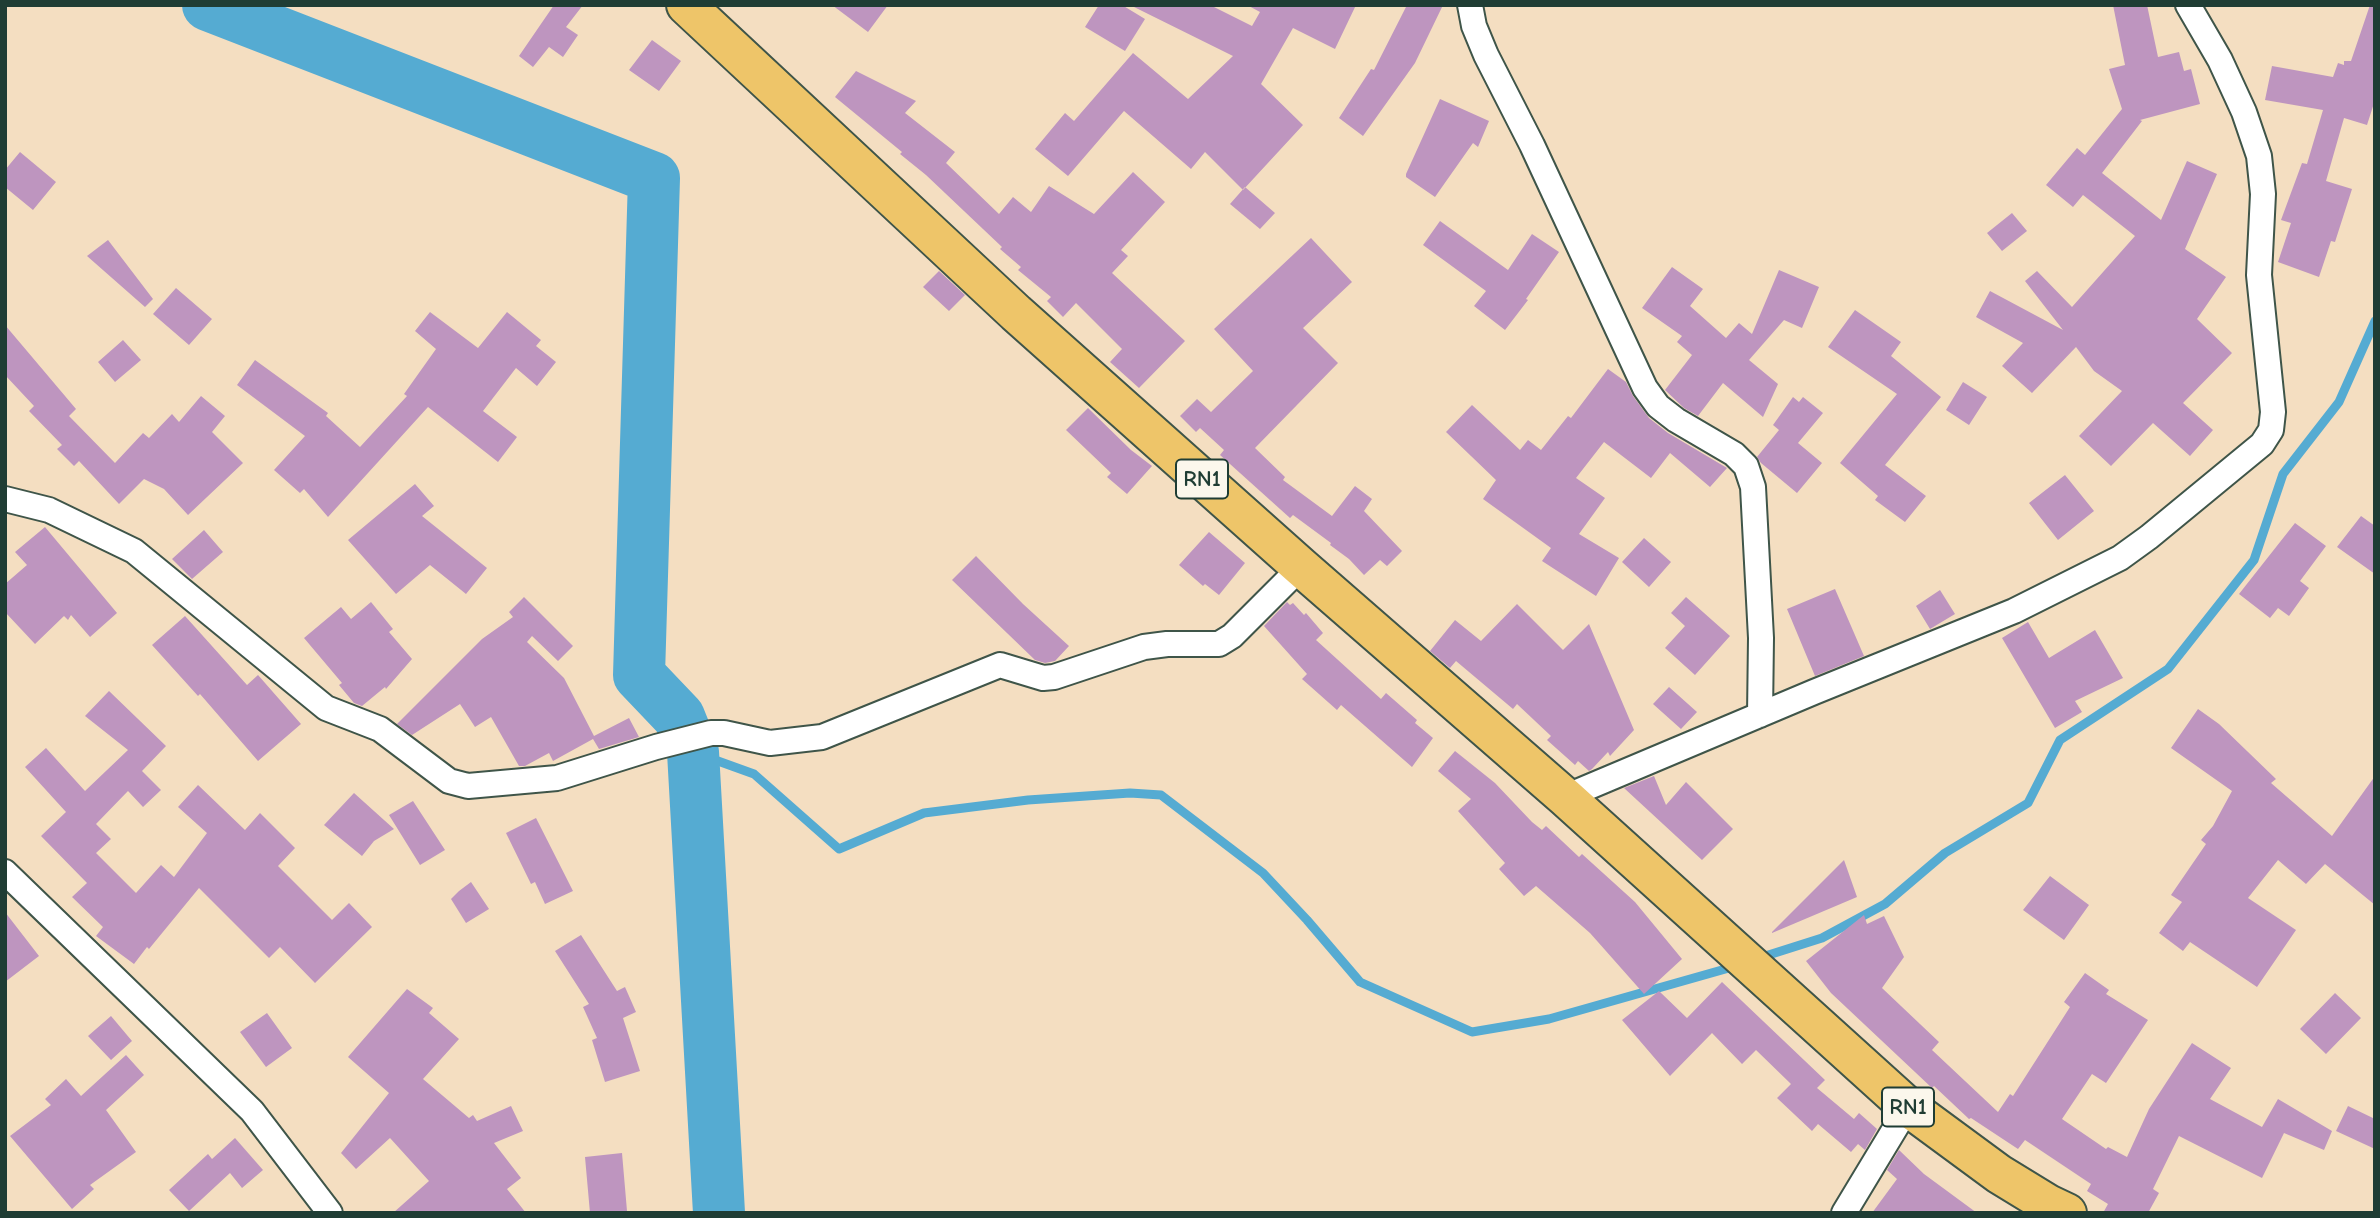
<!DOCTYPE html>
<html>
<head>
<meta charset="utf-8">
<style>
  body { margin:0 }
  #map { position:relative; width:2380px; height:1218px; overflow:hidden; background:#f4dec1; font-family:"Comic Neue",sans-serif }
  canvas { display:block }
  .frame { position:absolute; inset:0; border:7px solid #1f3d34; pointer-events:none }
</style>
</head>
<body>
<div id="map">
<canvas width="2380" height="1218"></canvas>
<div class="frame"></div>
</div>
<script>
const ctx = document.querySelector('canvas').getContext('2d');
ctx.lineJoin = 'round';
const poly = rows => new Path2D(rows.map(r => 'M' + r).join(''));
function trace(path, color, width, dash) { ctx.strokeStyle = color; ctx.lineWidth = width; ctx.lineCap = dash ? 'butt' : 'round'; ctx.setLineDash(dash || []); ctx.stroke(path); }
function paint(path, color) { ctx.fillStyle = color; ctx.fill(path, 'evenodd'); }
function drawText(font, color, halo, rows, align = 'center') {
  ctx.font = font + ' "Comic Neue",sans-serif'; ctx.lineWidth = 6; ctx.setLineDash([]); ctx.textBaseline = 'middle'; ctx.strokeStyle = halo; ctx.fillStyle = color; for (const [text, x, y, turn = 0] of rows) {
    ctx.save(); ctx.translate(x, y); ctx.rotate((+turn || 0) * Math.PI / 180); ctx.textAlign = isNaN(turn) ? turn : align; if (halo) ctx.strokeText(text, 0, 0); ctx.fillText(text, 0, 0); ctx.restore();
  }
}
const stream = poly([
  [693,752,754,774,839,849,924,813,1028,800,1130,793,1161,795,1263,873,1307,920,1360,982,1472,1032,1549,1019,1736,966],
  [1759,958,1822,938,1885,904,1945,853,2028,803,2060,740,2168,669,2254,560,2283,474,2339,402,2375,321]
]);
const river = poly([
  [208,5,654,178,639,675,679,717,693,752,719,1213]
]);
const building = poly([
  [554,5,583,5,566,27,578,35,563,57,549,47,533,67,519,56],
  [832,5,888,5,868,32],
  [1099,5,1122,5,1145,19,1125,51,1085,27],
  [1130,5,1210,5,1252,26,1260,12,1247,5,1356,5,1335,49,1293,28,1261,84,1303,125,1243,190,1205,152,1191,169,1124,111,1068,176,1035,149,1065,113,1074,121,1133,53,1188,99,1233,56],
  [1407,5,1443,5,1415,63,1363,136,1339,118,1371,69,1374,70],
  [2113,5,2147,5,2158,57,2179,52,2184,71,2191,69,2200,104,2140,120,2142,121,2102,173,2161,220,2187,161,2217,174,2185,249,2226,277,2197,319,2232,353,2183,403,2213,430,2190,456,2153,423,2111,466,2079,436,2122,391,2094,371,2076,347,2032,393,2002,366,2023,343,1976,317,1990,291,2063,330,2025,281,2037,271,2072,307,2135,236,2083,195,2073,207,2046,185,2077,148,2085,155,2122,109,2109,69,2125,65],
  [2370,5,2375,5,2375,100,2367,125,2344,118,2326,181,2352,189,2335,242,2331,241,2319,277,2278,262,2291,223,2281,220,2302,163,2307,164,2323,110,2265,100,2272,66,2333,77,2338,63,2344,65,2344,61,2351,61],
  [652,40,681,61,659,91,629,70],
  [856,71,916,101,905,113,955,152,946,163,999,214,1013,197,1031,212,1049,186,1094,214,1133,172,1165,202,1121,250,1128,256,1112,273,1185,341,1139,388,1110,362,1122,349,1076,303,1063,317,1047,301,1051,297,1018,270,1021,267,1000,249,1002,247,926,175,900,154,902,152,835,97],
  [1440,99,1489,121,1478,147,1473,143,1435,197,1406,177,1406,174],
  [20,152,56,182,33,210,5,187,5,170],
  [1245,187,1275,213,1260,229,1230,204],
  [2012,213,2027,231,2002,251,1987,233],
  [1440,221,1508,270,1532,234,1559,252,1526,299,1528,300,1505,330,1474,306,1486,291,1423,245],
  [1311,238,1352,282,1303,328,1338,363,1255,448,1285,477,1283,480,1332,516,1355,486,1372,499,1364,511,1402,551,1387,566,1380,560,1364,575,1349,559,1330,545,1331,543,1293,515,1290,518,1220,455,1224,450,1200,428,1196,432,1180,416,1197,399,1211,412,1253,371,1214,329],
  [108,240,153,299,145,307,87,256],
  [1672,267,1703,289,1690,306,1726,338,1739,323,1752,334,1779,270,1819,287,1802,328,1784,320,1749,360,1778,384,1763,417,1723,383,1698,416,1684,408,1665,390,1692,355,1677,342,1682,336,1642,308],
  [939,271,965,295,949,311,923,287],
  [176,288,212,319,189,345,153,314],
  [1855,310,1901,342,1891,356,1941,397,1885,465,1926,496,1905,522,1875,500,1878,496,1840,463,1897,394,1828,347],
  [430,312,478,348,507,312,541,340,536,346,556,362,537,386,516,368,483,411,517,437,498,462,428,407,328,517,304,489,300,493,274,470,305,436,237,385,255,360,328,413,326,416,360,447,407,396,404,394,436,349,415,331],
  [5,325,76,409,69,416,115,463,143,433,149,438,172,414,179,422,201,396,225,416,212,432,243,463,188,515,164,489,144,479,119,504,79,461,74,466,57,449,62,445,29,411,34,406,5,375],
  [123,340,141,360,115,382,98,362],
  [1608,369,1626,382,1633,396,1649,418,1668,433,1727,468,1710,487,1670,453,1651,478,1604,442,1576,478,1605,498,1579,534,1619,558,1596,596,1542,561,1551,548,1483,499,1496,480,1446,432,1472,405,1520,450,1528,440,1541,450,1568,416,1571,418],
  [1963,382,1987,397,1969,425,1946,410],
  [1793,397,1799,402,1803,397,1823,413,1798,443,1822,463,1797,493,1761,463,1757,457,1779,430,1773,425],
  [1088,408,1131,450,1152,466,1127,494,1107,477,1111,473,1066,430],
  [2065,475,2094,511,2058,540,2029,503],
  [415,484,434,506,422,516,487,568,466,594,430,565,396,594,348,540],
  [2361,516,2375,526,2375,574,2337,547],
  [2295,523,2326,546,2300,581,2309,588,2289,616,2278,608,2270,618,2239,594],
  [45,527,117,613,90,637,71,615,68,620,64,616,35,644,5,612,5,584,27,565,15,552],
  [204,530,223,552,192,579,172,559],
  [1209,532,1245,563,1219,595,1205,584,1203,586,1179,565],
  [1644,538,1671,562,1649,587,1622,562],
  [976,556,1023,604,1069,646,1055,661,1045,663,1035,660,952,580],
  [1835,589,1864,656,1815,676,1787,609],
  [1940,590,1955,614,1930,629,1916,606],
  [524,597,573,646,558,661,532,636,527,642,564,678,594,736,629,718,639,737,599,749,593,739,553,761,549,753,525,766,519,766,491,717,475,727,460,704,412,735,397,724,482,639,513,617,509,612],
  [1686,597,1730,636,1695,675,1665,648,1685,626,1671,613],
  [371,602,393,629,389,632,412,659,386,689,385,687,362,706,354,703,339,685,342,683,304,638,341,607,351,619],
  [1287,602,1290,605,1293,603,1304,615,1306,613,1323,633,1316,640,1381,699,1386,693,1417,720,1415,723,1433,738,1412,767,1341,705,1337,710,1302,679,1307,674,1264,626],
  [1517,604,1563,650,1589,624,1634,730,1610,756,1608,752,1592,769,1589,771,1578,761,1575,765,1547,740,1551,736,1517,704,1513,709,1456,661,1450,668,1430,651,1455,620,1481,641],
  [185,616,247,685,258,675,301,724,258,761,200,694,198,696,152,645],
  [2028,622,2049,658,2095,630,2123,678,2075,701,2082,712,2055,728,2002,638],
  [1669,687,1697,712,1681,729,1653,704],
  [109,691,166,746,142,771,161,790,143,807,128,791,96,824,111,839,96,853,136,893,161,865,174,877,207,833,178,807,198,785,245,830,260,813,295,848,278,866,332,920,349,903,372,927,315,983,280,947,269,958,199,888,149,949,147,947,134,964,96,936,103,927,72,897,87,883,41,836,66,812,25,767,46,748,85,791,128,750,85,716],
  [2198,709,2219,724,2276,779,2271,783,2332,836,2375,776,2375,905,2325,864,2306,884,2278,860,2248,898,2296,930,2257,987,2190,942,2183,951,2159,933,2182,902,2171,895,2206,844,2201,840,2213,826,2232,791,2171,748],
  [1455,751,1495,783,1532,822,1542,830,1546,826,1579,857,1582,854,1635,902,1682,959,1644,994,1590,933,1536,886,1524,896,1499,869,1505,863,1458,811,1471,799,1438,771],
  [1654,776,1666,805,1686,782,1733,829,1702,860,1624,788],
  [354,793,394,829,374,841,362,856,324,825],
  [413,801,445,850,420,865,389,815],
  [536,818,573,891,545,904,535,882,531,884,506,833],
  [1844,860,1857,897,1772,933,1772,932],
  [2050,876,2089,905,2064,940,2023,910],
  [471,882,489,909,466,923,451,899,459,891],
  [5,912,39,956,5,982],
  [1864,915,1867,924,1884,916,1904,957,1882,988,1939,1042,1932,1050,1998,1112,2010,1094,2013,1096,2070,1007,2064,1002,2085,973,2109,990,2106,994,2148,1020,2106,1083,2092,1074,2062,1119,2106,1149,2108,1147,2127,1157,2149,1109,2192,1043,2231,1068,2210,1099,2262,1127,2278,1099,2332,1131,2324,1150,2284,1133,2262,1178,2179,1136,2153,1189,2159,1193,2148,1213,2103,1213,2108,1204,2087,1191,2091,1184,2025,1140,2018,1149,1971,1118,1969,1119,1934,1086,1932,1088,1831,993,1806,961],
  [581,935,617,991,625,987,636,1012,623,1018,640,1071,605,1082,592,1040,597,1038,583,1007,589,1004,555,951],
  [1722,982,1825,1080,1817,1088,1854,1119,1859,1113,1877,1129,1865,1150,1858,1144,1851,1152,1818,1124,1812,1131,1777,1098,1791,1084,1756,1050,1742,1064,1712,1033,1670,1076,1622,1020,1659,991,1687,1018],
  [407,989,433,1008,429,1013,459,1039,423,1079,469,1118,473,1115,477,1121,511,1106,523,1131,494,1143,521,1178,507,1189,526,1213,393,1213,429,1181,390,1138,356,1169,341,1153,389,1093,348,1057],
  [2335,993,2361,1018,2326,1054,2300,1029],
  [267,1013,292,1048,266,1067,240,1032],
  [111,1016,132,1041,111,1060,88,1036],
  [126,1055,144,1075,106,1110,136,1152,90,1185,94,1189,72,1209,10,1136,51,1105,45,1099,66,1079,81,1096],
  [2348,1106,2375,1119,2375,1149,2336,1131],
  [235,1138,263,1170,242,1188,230,1173,189,1211,169,1190,208,1154,212,1159],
  [1899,1150,1924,1174,1977,1213,1872,1213,1897,1179,1887,1170],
  [622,1153,627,1211,590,1213,585,1157]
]);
const street = poly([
  [1470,5,1474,26,1486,55,1532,145,1645,388,1658,406,1676,420,1734,454,1746,466,1753,487,1761,638,1760,715],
  [5,499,49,510,134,551,326,708,380,729,449,781,468,786,557,778,656,747,711,733,724,733,770,743,822,737,1000,665,1043,678,1054,677,1144,647,1167,644,1219,644,1232,636,1301,567],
  [1565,797,1814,692,2014,611,2120,558,2149,537,2262,444,2271,430,2273,412,2259,275,2263,194,2259,156,2244,112,2220,60,2188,5],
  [5,872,252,1111,330,1213],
  [1844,1213,1908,1107]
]);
const highway = poly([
  [686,5,1016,313,1301,567,1565,797,1908,1107,1999,1174,2048,1204,2067,1213]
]);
const shields = [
  [1202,479,52],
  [1908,1107,52]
];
const shieldNames = [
  ["RN1",1202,479],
  ["RN1",1908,1107]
];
trace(stream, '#55abd2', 9);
trace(river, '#55abd2', 52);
paint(building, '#be95bf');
trace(street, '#3f5549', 28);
trace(highway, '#3f5549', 42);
trace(street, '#fff', 24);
trace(highway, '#eec569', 38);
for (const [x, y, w] of shields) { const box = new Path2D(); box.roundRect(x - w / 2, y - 19.5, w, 39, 5); ctx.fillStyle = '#fbf7ec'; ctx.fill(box); trace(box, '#1f3d34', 2); }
drawText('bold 23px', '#1f3d34', null, shieldNames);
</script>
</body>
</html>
